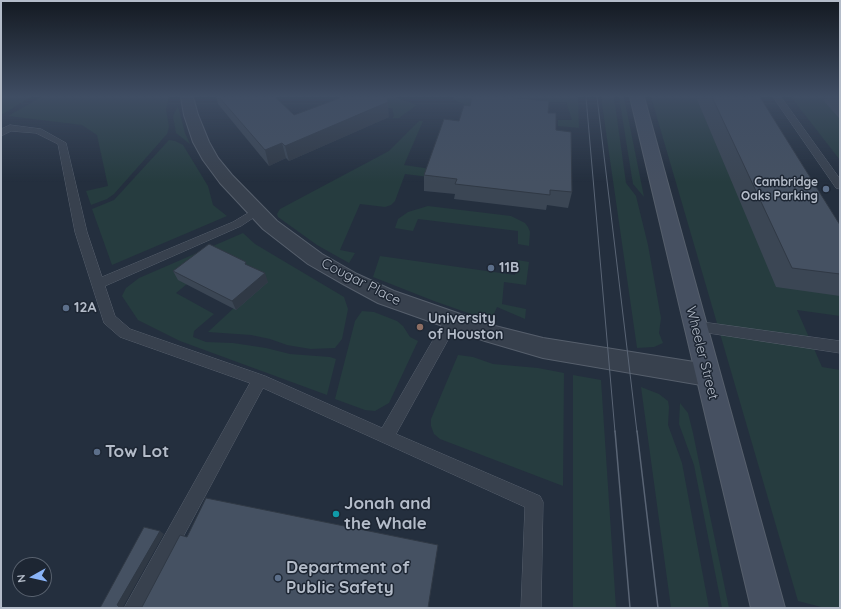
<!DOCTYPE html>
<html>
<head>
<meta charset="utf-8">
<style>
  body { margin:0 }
  #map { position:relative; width:841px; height:609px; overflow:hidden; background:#242f3e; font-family:Quicksand,sans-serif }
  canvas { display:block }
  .frame { position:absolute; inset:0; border:2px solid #b4bcc9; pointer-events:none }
  .north { position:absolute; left:12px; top:557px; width:40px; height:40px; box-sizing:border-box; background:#1d2633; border:1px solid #59626f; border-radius:50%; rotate:262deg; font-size:11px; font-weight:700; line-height:16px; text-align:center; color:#b4bcc9 }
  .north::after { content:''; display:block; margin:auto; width:14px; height:18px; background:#8ab4f8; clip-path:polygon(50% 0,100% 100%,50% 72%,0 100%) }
</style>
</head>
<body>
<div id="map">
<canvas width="841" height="609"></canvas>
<div class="frame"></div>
<div class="north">N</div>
</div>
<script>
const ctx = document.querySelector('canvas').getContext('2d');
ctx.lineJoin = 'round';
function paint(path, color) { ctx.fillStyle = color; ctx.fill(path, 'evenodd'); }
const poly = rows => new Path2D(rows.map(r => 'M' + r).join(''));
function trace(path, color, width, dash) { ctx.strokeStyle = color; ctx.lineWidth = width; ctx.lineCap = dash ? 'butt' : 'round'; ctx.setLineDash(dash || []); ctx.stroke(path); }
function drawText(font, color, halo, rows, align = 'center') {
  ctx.font = font + ' Quicksand,sans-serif'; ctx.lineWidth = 3; ctx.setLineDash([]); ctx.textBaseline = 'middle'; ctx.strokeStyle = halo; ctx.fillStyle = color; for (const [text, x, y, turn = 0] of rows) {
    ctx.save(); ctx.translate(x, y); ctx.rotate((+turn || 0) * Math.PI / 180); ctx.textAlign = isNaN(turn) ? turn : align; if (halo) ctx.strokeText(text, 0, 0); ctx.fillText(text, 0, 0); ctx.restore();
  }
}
const green = poly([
  [1,97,31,97,1,115],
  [41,97,169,97,166,109,169,127,167,134,114,194,107,199,91,205,86,191,108,186,97,135,82,125,8,116],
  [383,97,395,97,417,105,399,118,392,118,394,116,392,108,387,108],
  [455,97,578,97,579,128,558,126,558,120,572,120,566,102,538,102,472,108,452,99],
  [601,97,614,97,626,183,636,196,648,245,661,318,659,333,663,343,654,347,637,348],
  [619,97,624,97,644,197,633,184],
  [651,97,757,97,840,226,840,316,797,310,822,367,840,370,840,608,825,608,798,601],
  [791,97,840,97,840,160],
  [178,106,185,133,190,144,176,133,173,116],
  [419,121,423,121,404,165,431,169,429,177,405,174,395,201,391,205,385,207,360,204,340,250,355,253,349,263,317,245,278,217,277,214,280,209,389,151],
  [169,140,175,141,183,145,208,186,213,205,227,216,112,265,92,209,114,200],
  [428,206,511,216,525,223,528,227,530,232,529,246,518,244,518,231,418,219,413,231,395,228,398,219,408,212],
  [243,233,255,244,344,297,348,309,342,339,335,348,311,349,287,345,270,339,251,335,208,332,236,306,187,284,176,293,214,314,194,331,193,337,206,342,233,343,266,348,290,354,330,357,336,359,327,395,180,341,138,320,122,296,126,288,139,278],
  [380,256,515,275,517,260,529,262,526,285,504,282,502,304,526,309,525,319,497,307,491,321,434,301,373,277],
  [362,311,374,312,397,321,403,326,410,337,418,341,389,403,375,411,365,410,335,399,355,321],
  [458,355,473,357,493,364,538,368,564,373,563,486,440,439,434,434,431,426,431,419],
  [573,375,601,380,616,608,573,608],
  [641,387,659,394,668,401,669,407,668,425,682,463,709,608,671,608],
  [680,403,688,413,693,433,729,608,722,608,694,465,679,424]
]);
const service = poly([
  [773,97,781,97,840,179,840,189,836,188,773,97],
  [10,125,41,129,66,143,87,232,102,277,233,222,253,210,261,210,262,212,241,226,105,286,115,316,130,329,265,376,382,428,447,316,452,315,457,316,459,320,396,434,540,496,543,502,541,608,521,608,525,507,263,388,145,608,124,608,250,383,120,337,104,323,75,232,58,144,36,133,11,131,1,136,1,129,10,125],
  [695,321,840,341,840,353,695,331,690,330,688,326,690,322,695,321]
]);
const minor = poly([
  [181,97,193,97,198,115,209,142,218,158,232,175,277,221,322,254,357,274,394,291,495,326,543,338,707,364,716,368,719,375,716,382,707,386,543,358,485,341,378,303,343,284,308,264,263,229,220,183,203,160,193,142,184,115,181,97]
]);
const secondary = poly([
  [630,97,644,97,785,608,751,608,630,97]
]);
const tramFar1 = poly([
  [586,97,615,432],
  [597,97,637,432]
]);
const tram = poly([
  [615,431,630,608],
  [637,431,658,608]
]);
const wall = poly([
  [216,97,275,97,294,115,389,117,289,161,286,158,269,166,218,104],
  [696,97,760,97,840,225,840,296,776,287],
  [825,97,840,97,840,119,823,100],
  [470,106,548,113,556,130,572,192,568,208,547,205,546,210,454,199,455,194,424,191,424,175,459,121],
  [247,265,268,282,236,310,178,280,173,271]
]);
const shadedWall = poly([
  [388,102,389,117,289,161,285,146],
  [282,143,286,158,269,166,265,150],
  [265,273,268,282,236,310,232,301],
  [160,531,164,534,123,607,119,607,117,605]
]);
const building = poly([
  [219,97,275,97,294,115,340,98,340,97,387,97,388,102,285,146,282,143,265,150,219,97],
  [472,97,507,97,549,101,548,113,556,113,556,130,571,132,572,192,550,190,550,195,455,184,457,179,424,175,444,119,459,121,464,105,470,106,472,97],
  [712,97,760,97,840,225,840,274,792,268,712,97],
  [209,244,246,262,245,264,265,273,232,301,173,271,209,244],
  [206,498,438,545,428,608,100,608,144,527,160,531,117,605,119,607,142,607,180,535,187,537,206,498]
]);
const markers = [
  [826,189,4,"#5c6f8a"],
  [491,268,4,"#5c6f8a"],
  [66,308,4,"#5c6f8a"],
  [420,327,4,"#8d6e63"],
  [97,452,4,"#5c6f8a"],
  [336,514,4,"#0f9aa8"],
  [278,578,4,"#5c6f8a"]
];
const farPoinames = [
  ["Cambridge",818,182],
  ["Oaks Parking",818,196]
];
const poiNames = [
  ["11B",499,268],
  ["12A",74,308],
  ["University",428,319],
  ["of Houston",428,335]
];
const streetNames = [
  ["Cougar Place",361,282,27],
  ["Wheeler Street",702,353,76]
];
const nearPoinames = [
  ["Tow Lot",105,452],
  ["Jonah and",344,504],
  ["the Whale",344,524],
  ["Department of",286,568],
  ["Public Safety",286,588]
];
paint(green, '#263c3f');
trace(service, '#565f6c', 1);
trace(minor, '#565f6c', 2);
trace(secondary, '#565f6c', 2);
paint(service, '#38414e');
paint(minor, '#38414e');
paint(secondary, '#465061');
trace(tramFar1, '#5a6575', 1);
trace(tram, '#5a6575', 1.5);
paint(wall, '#3b4654');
paint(shadedWall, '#303945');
paint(building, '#455162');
trace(building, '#303945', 1);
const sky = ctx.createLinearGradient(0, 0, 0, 182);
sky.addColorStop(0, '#141a22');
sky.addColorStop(0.53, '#3f4d63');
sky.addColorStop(1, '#3f4d6300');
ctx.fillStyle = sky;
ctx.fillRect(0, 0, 841, 182);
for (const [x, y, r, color] of markers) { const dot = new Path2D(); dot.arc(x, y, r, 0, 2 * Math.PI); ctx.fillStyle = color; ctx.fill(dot); trace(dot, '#1d2633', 1.5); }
drawText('bold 12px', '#b4bcc9', '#1d2633', farPoinames, 'right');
drawText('bold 14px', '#b4bcc9', '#1d2633', poiNames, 'left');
drawText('14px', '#b4bcc9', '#1d2633', streetNames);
drawText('bold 17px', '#b4bcc9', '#1d2633', nearPoinames, 'left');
</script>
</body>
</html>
